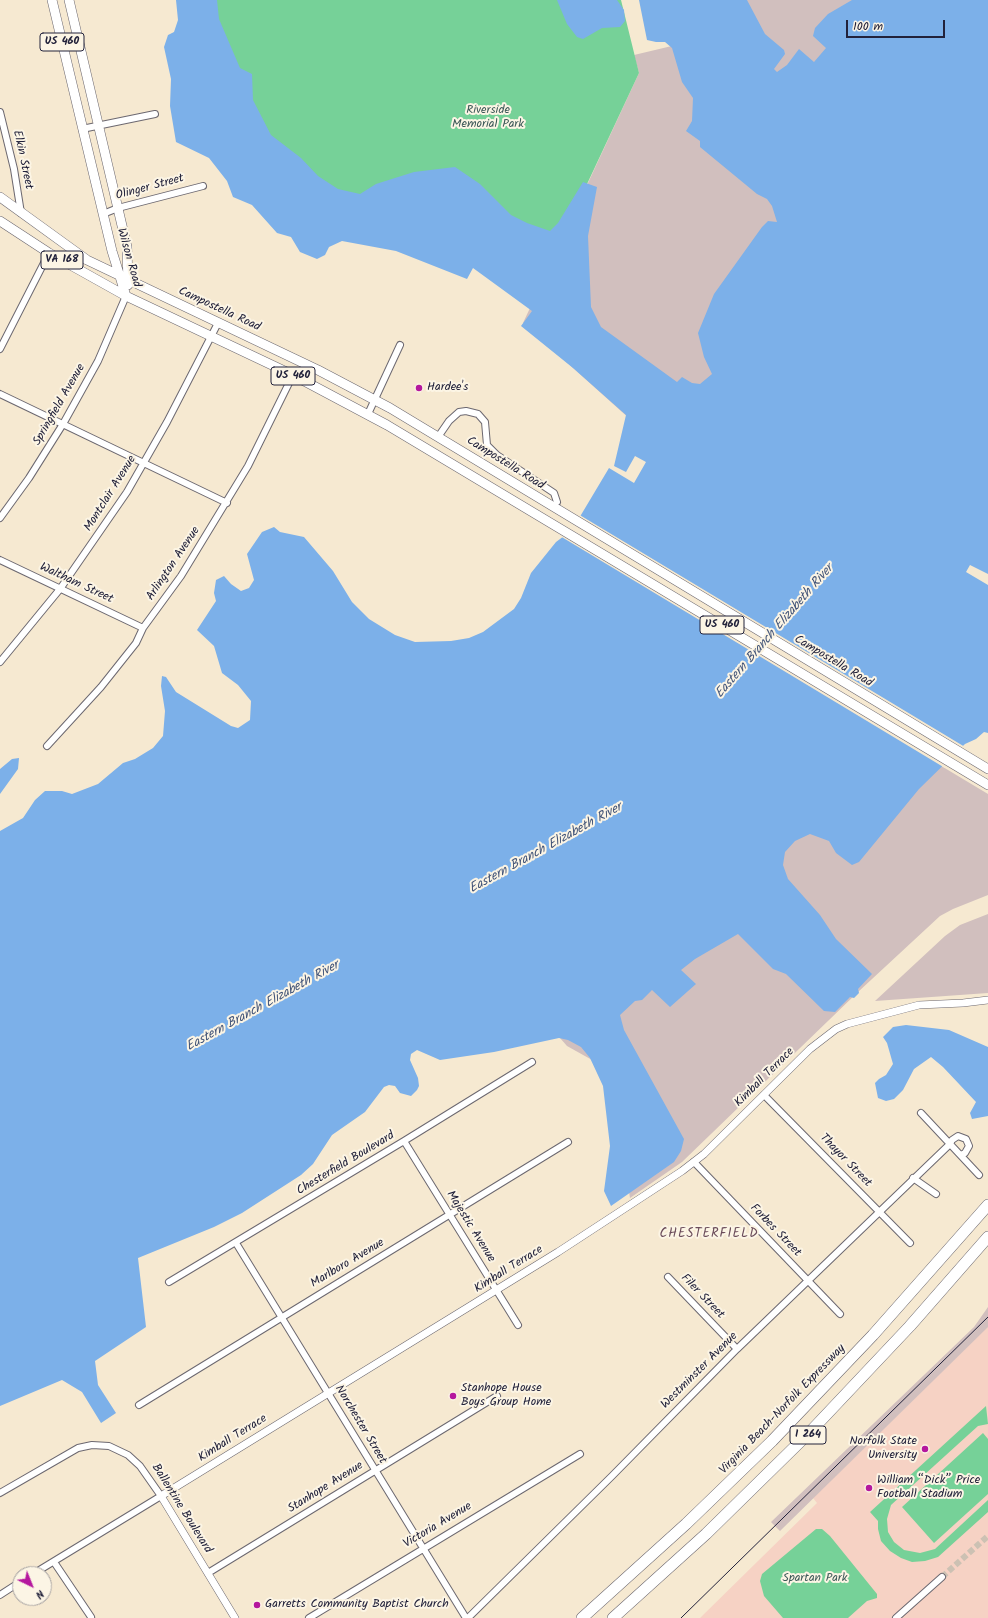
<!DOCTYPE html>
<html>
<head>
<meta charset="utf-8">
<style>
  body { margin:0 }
  #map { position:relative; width:988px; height:1618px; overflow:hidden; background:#f6e9d1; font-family:Kalam,sans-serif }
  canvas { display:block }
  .north { position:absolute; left:12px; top:1566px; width:40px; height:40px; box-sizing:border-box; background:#fcf5e5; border:1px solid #a5a1a1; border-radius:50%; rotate:137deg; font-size:11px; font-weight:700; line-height:16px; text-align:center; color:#22223b }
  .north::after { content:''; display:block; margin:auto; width:14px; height:18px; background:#b5179e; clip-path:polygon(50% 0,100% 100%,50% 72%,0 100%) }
  .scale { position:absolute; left:846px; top:20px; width:99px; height:18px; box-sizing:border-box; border:2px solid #22223b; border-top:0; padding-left:5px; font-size:12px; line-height:14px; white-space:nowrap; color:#22223b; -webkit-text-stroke:3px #fcf5e5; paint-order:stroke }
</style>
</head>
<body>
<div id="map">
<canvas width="988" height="1618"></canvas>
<div class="north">N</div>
<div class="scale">100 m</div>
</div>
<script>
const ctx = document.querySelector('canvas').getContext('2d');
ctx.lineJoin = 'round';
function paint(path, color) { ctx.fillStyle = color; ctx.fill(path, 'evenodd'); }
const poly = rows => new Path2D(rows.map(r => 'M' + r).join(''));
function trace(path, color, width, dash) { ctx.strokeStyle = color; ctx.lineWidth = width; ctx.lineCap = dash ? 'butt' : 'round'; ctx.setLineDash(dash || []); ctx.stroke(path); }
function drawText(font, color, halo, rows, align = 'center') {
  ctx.font = font + ' Kalam,sans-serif'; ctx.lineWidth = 4; ctx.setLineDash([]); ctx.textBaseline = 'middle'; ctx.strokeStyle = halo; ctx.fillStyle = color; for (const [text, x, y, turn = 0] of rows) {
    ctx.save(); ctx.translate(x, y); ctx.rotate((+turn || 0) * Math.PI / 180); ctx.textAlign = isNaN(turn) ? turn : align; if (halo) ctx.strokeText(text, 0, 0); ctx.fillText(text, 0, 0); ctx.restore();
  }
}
const built = poly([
  [988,1326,988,1618,700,1618,817,1503,813,1498]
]);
const industrial = poly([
  [705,0,988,0,750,527,523,323,639,73,634,55,697,40],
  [858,716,988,794,988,895,953,909,940,916,858,992,682,1162,630,1198,610,1070,567,1046,498,967],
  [988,914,988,993,875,1001,945,936,960,925],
  [988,1307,988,1327,780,1531,771,1522,974,1327]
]);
const green = poly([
  [208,0,621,0,639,73,544,276,346,205,266,138],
  [986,1406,988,1424,978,1426,891,1505,887,1519,888,1532,894,1542,904,1550,920,1553,935,1549,988,1500,988,1512,938,1557,925,1561,912,1562,901,1558,890,1551,881,1541,878,1529,878,1521,870,1512],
  [983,1433,988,1439,988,1494,934,1543,902,1507],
  [816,1529,822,1529,830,1536,877,1594,877,1598,867,1601,848,1618,783,1618,764,1596,760,1581,762,1574]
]);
const water = poly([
  [176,0,217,0,219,19,240,68,252,74,253,100,271,135,301,158,318,176,338,189,360,194,376,184,414,172,455,167,480,184,511,215,527,223,550,231,558,223,583,182,597,187,588,236,591,307,601,327,677,382,682,377,692,383,700,384,712,374,704,357,698,333,714,294,762,227,768,221,777,222,772,206,767,199,757,194,700,147,700,141,686,131,692,121,693,98,682,82,672,48,665,42,656,42,647,40,639,0,747,0,765,34,784,50,785,54,774,69,777,72,787,65,799,49,814,62,826,48,813,36,815,28,828,14,852,0,988,0,988,574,970,565,966,572,988,585,988,733,984,732,976,739,965,744,919,789,859,862,852,865,836,853,829,841,810,834,795,841,785,852,783,865,788,879,820,915,836,939,872,974,858,989,859,993,854,998,850,997,835,1012,824,1011,786,974,773,969,738,934,695,959,681,970,696,984,670,1007,652,990,642,1000,635,1001,620,1015,624,1030,684,1139,681,1151,674,1162,611,1206,604,1191,610,1146,603,1086,590,1058,581,1047,568,1040,559,1038,494,1052,440,1060,417,1050,411,1054,410,1060,418,1078,419,1086,417,1090,411,1096,400,1093,395,1086,389,1085,384,1087,365,1112,332,1135,313,1164,301,1175,242,1213,214,1227,138,1258,146,1327,95,1361,98,1385,116,1413,101,1423,82,1392,62,1380,0,1406,0,831,23,818,35,800,45,791,62,791,72,794,98,784,123,763,135,759,153,748,163,736,165,711,161,686,162,676,166,677,176,692,231,726,238,728,250,720,251,701,238,685,222,673,214,646,197,630,216,601,214,593,216,580,224,576,231,584,241,591,249,588,254,580,247,554,262,532,274,527,280,532,304,537,333,571,352,602,369,619,395,635,415,642,451,641,469,638,483,632,514,609,521,598,531,573,556,542,572,530,609,468,634,483,646,462,635,456,626,472,614,466,626,415,573,368,521,326,532,311,473,268,467,279,396,251,342,241,329,247,325,255,317,259,300,252,291,237,277,233,252,205,233,197,227,181,209,158,176,142,170,106,171,79,164,47,168,35,174,32,178,20],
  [557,0,617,0,624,10,625,21,620,27,602,28,583,39,577,37,567,24],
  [19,758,18,769,0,794,0,769,12,759],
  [906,1025,949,1030,988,1047,988,1116,972,1119,970,1113,976,1102,943,1067,931,1057,914,1069,903,1090,894,1099,886,1101,878,1098,875,1083,879,1079,886,1075,893,1064,887,1043,883,1037,893,1027]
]);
const pier = poly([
  [578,514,965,747,945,768,560,536,570,528]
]);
const minorTunnel = poly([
  [942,1577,988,1536]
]);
const minor = poly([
  [0,112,14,169,21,213],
  [82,129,155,114],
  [103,214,118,208,203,186],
  [0,349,49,253],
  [0,394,227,503],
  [368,414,400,345],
  [438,437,449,421,459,412,466,411,478,414,485,422,487,445,497,455,554,493,557,502],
  [0,518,29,478,63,424,98,361,126,296],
  [0,560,143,628],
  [0,662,60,589,127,492,167,422,218,323],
  [47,746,101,687,136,643,143,628,181,576,248,466,293,375],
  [764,1095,910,1243],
  [921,1113,979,1175],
  [404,1141,518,1325],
  [694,1162,840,1314],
  [913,1178,936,1194],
  [236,1243,466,1618],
  [668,1277,737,1349],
  [169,1282,404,1141,532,1062],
  [139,1405,568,1142],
  [0,1493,78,1448,92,1445,109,1446,128,1455,140,1466,161,1496,33,1574],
  [54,1562,91,1617],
  [208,1573,497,1396],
  [0,1595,20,1582],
  [309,1618,580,1454],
  [468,1618,612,1476,737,1349,950,1144,952,1140,958,1136,966,1139,969,1146,965,1153,961,1155],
  [896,1618,942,1577]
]);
const tertiary = poly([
  [235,1618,161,1496,558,1252,682,1171,704,1154,810,1049,836,1029,847,1024,919,1005,963,1003,988,1000]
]);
const primary = poly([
  [52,0,112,251,126,296],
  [69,0,127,247,128,285],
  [0,197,87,260,318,370,390,408,988,769],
  [0,221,49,253,126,296,293,375,387,425,988,785]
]);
const motorway = poly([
  [582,1618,686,1524,772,1441,873,1335,988,1205],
  [613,1618,706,1534,809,1433,910,1326,988,1237]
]);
const tram = poly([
  [681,1618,988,1317]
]);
const markers = [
  [419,388,4,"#b5179e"],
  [453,1396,4,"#b5179e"],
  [925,1449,4,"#b5179e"],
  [869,1488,4,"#b5179e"],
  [257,1605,4,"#b5179e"]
];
const shields = [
  [62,42,44],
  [62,260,42],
  [293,376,44],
  [722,625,44],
  [808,1435,36]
];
const shieldNames = [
  ["US 460",62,42],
  ["VA 168",62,260],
  ["US 460",293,376],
  ["US 460",722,625],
  ["I 264",808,1435]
];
const parkNames = [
  ["Riverside",488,111],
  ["Memorial Park",488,125],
  ["Spartan Park",815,1579]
];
const streetNames = [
  ["Elkin Street",22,160,78],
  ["Olinger Street",150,188,-15],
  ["Wilson Road",128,258,74],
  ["Campostella Road",219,310,25],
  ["Springfield Avenue",60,405,-60],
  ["Campostella Road",505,464,32],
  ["Montclair Avenue",111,494,-58],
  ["Arlington Avenue",174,564,-56],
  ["Waltham Street",76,584,25],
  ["Campostella Road",833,662,31],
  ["Kimball Terrace",765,1078,-45],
  ["Thayor Street",845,1161,46],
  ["Chesterfield Boulevard",346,1164,-31],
  ["Majestic Avenue",470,1227,58],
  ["Forbes Street",775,1231,46],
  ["Marlboro Avenue",348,1264,-31],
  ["Kimball Terrace",509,1270,-32],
  ["Filer Street",702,1297,46],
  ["Westminster Avenue",700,1371,-45],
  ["Virginia Beach-Norfolk Expressway",783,1410,-46],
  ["Norchester Street",360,1425,59],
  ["Kimball Terrace",233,1439,-32],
  ["Stanhope Avenue",326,1488,-32],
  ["Ballentine Boulevard",181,1509,58],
  ["Victoria Avenue",438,1526,-31]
];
const poiNames = [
  ["Hardee's",427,388],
  ["Stanhope House",461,1389],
  ["Boys Group Home",461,1403],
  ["Norfolk State",917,1442,"right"],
  ["University",917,1456,"right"],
  ["William “Dick” Price",877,1481],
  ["Football Stadium",877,1495],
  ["Garretts Community Baptist Church",265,1605]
];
const waterNames = [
  ["Eastern Branch Elizabeth River",775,632,-49],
  ["Eastern Branch Elizabeth River",546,849,-29],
  ["Eastern Branch Elizabeth River",263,1007,-29]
];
const neighbourhoodNames = [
  ["CHESTERFIELD",709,1235]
];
paint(built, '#f6d2c4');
paint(industrial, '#d1bfbe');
paint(green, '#76d198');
paint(water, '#7cb0e9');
paint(pier, '#f6e9d1');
trace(minorTunnel, '#ccc1b3', 6, [6, 3]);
trace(minor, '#6c6870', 8);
trace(tertiary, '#6c6870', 8);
trace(primary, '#6c6870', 10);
trace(motorway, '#6c6870', 12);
trace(minor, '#fff', 6);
trace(tertiary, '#fff', 7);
trace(primary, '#fff', 9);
trace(motorway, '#fff', 11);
trace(tram, '#22223b', 1);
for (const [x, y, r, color] of markers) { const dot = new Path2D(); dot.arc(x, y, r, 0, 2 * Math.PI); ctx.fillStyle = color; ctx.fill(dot); trace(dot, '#fcf5e5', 1.5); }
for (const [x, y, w] of shields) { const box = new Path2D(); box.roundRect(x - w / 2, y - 9, w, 18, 3); ctx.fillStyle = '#fcf5e5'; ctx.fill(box); trace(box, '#22223b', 1); }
drawText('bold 11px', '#22223b', null, shieldNames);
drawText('12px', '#3b5757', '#fcf5e5', parkNames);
drawText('12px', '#22223b', '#fcf5e5', streetNames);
drawText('12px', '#22223b', '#fcf5e5', poiNames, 'left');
drawText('italic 13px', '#425478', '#fcf5e5', waterNames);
ctx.letterSpacing = '1px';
drawText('13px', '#6b4c5a', '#fcf5e5', neighbourhoodNames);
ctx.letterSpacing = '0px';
</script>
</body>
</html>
